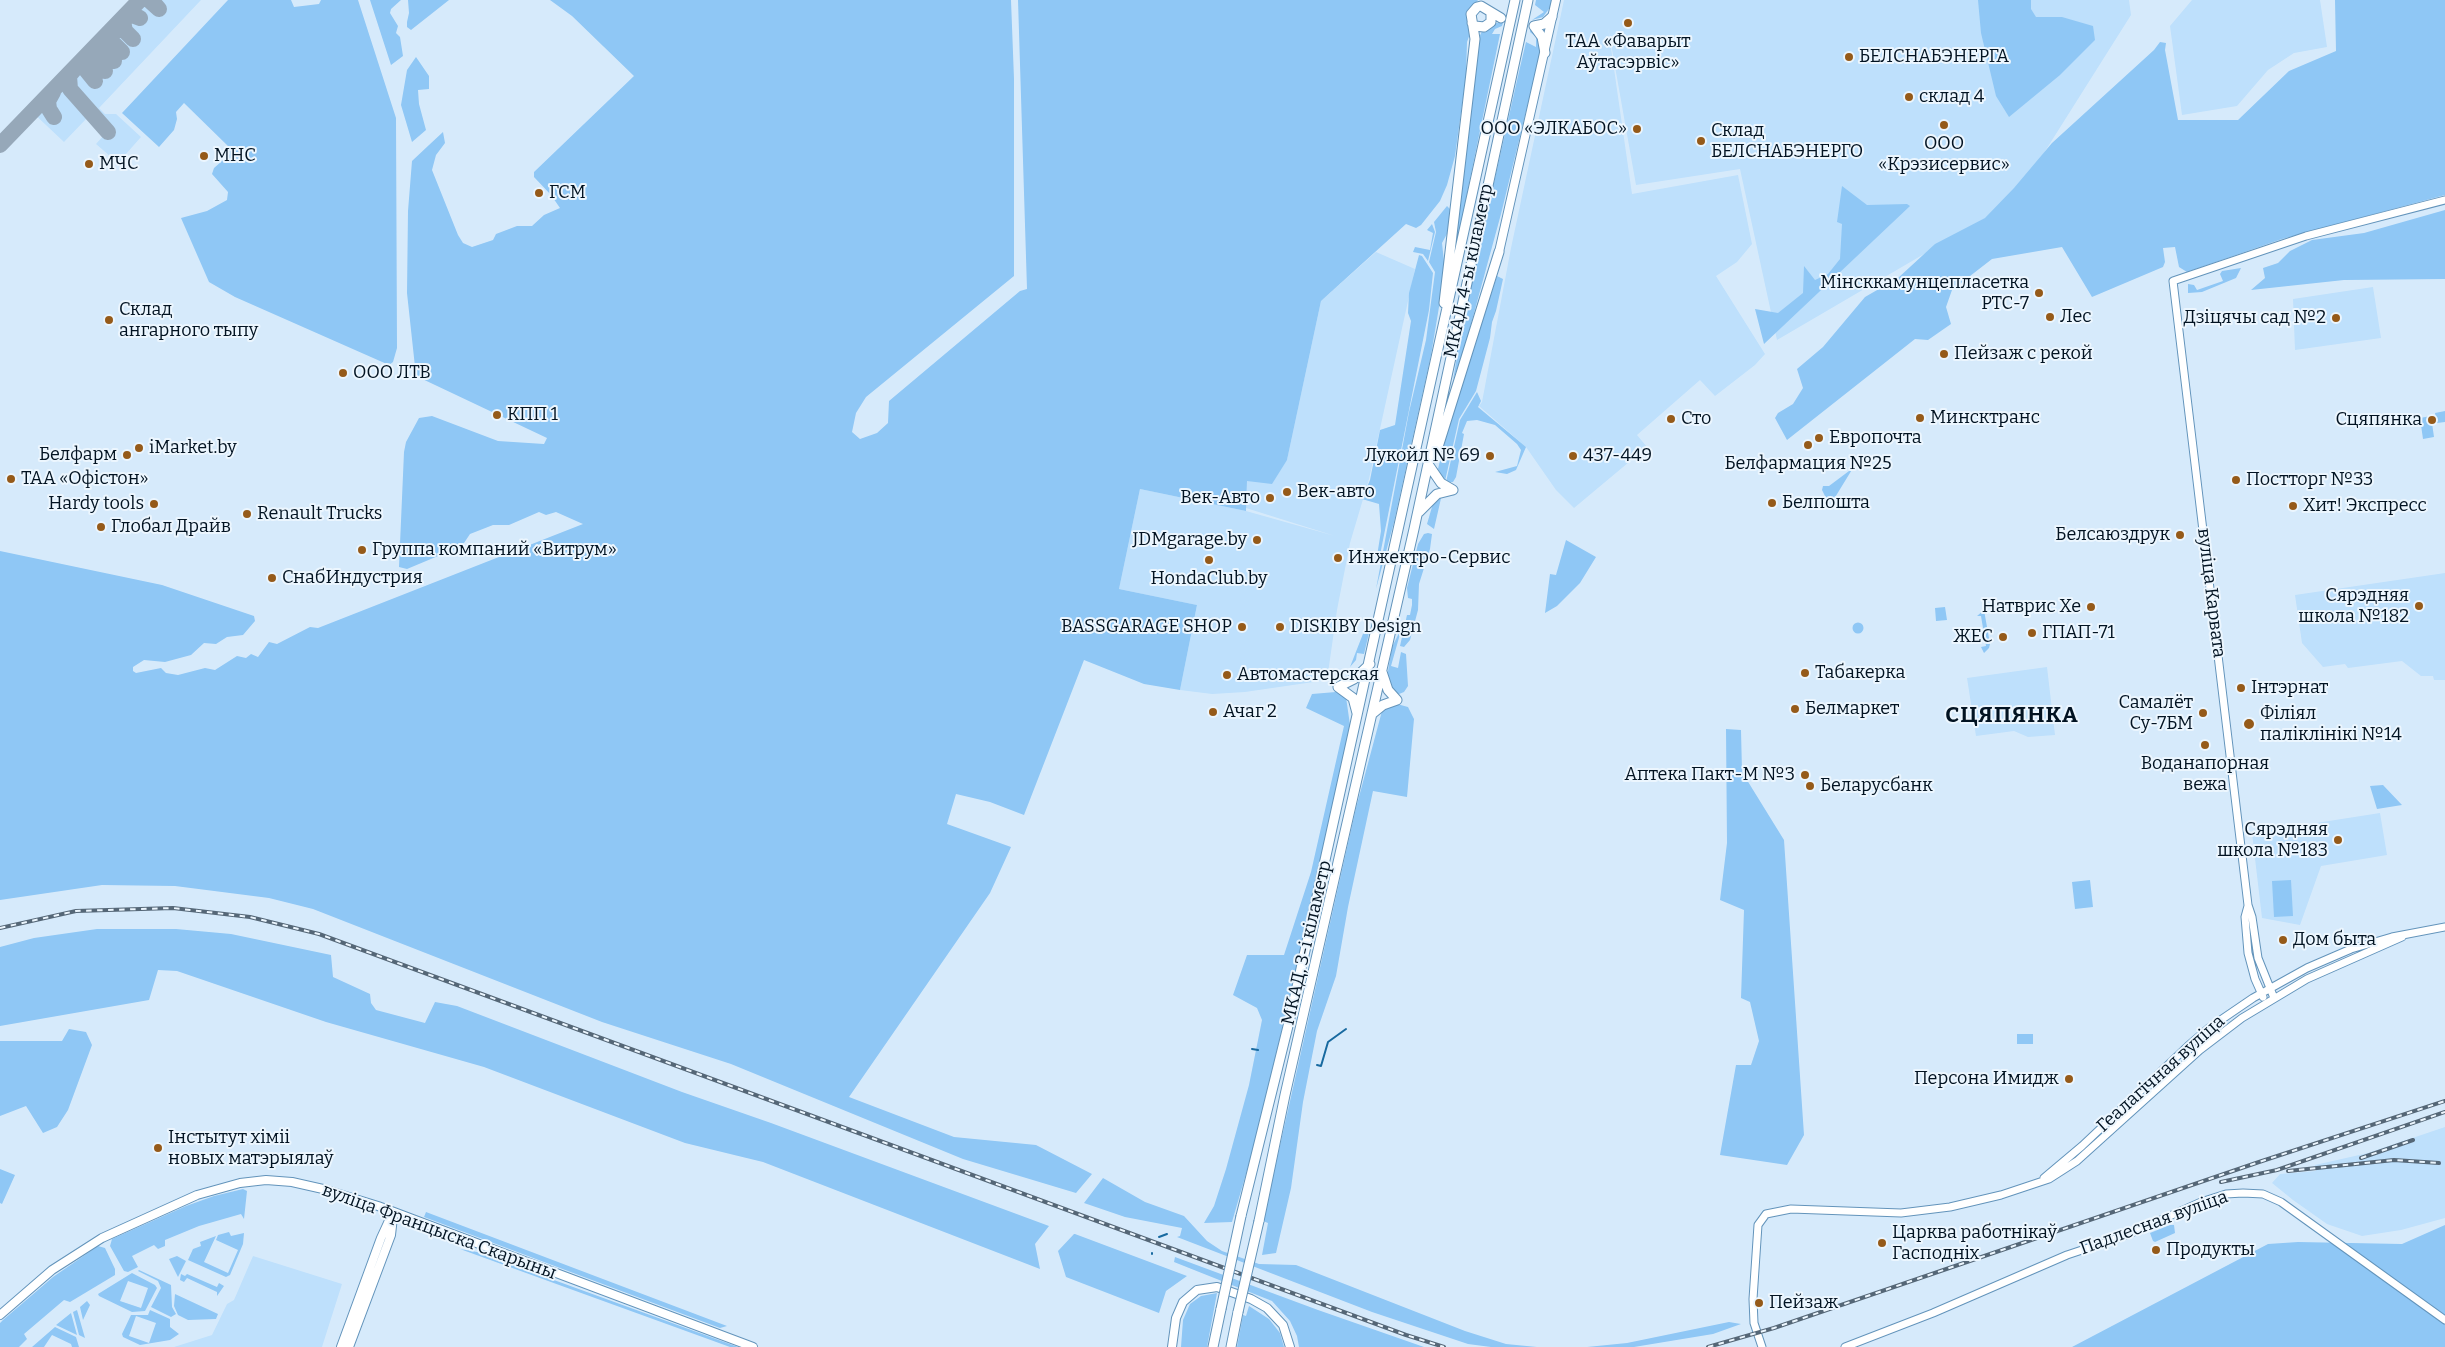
<!DOCTYPE html>
<html>
<head>
<meta charset="utf-8">
<style>
  body { margin:0 }
  canvas { display:block; background:#d6eafb }
</style>
</head>
<body>
<canvas width="2445" height="1347"></canvas>
<script>
const ctx = document.querySelector('canvas').getContext('2d');
ctx.lineJoin = 'round';
function paint(path, color) { ctx.fillStyle = color; ctx.fill(path, 'evenodd'); }
const poly = rows => new Path2D(rows.map(r => 'M' + r).join(''));
function trace(path, color, width, dash) { ctx.strokeStyle = color; ctx.lineWidth = width; ctx.lineCap = dash ? 'butt' : 'round'; ctx.setLineDash(dash || []); ctx.stroke(path); }
function drawText(font, color, halo, rows, align = 'center') {
  ctx.font = font + ' Bitter,serif'; ctx.lineWidth = 4; ctx.setLineDash([]); ctx.textBaseline = 'middle'; ctx.strokeStyle = halo; ctx.fillStyle = color; for (const [text, x, y, turn = 0] of rows) {
    ctx.save(); ctx.translate(x, y); ctx.rotate((+turn || 0) * Math.PI / 180); ctx.textAlign = isNaN(turn) ? turn : align; if (halo) ctx.strokeText(text, 0, 0); ctx.fillText(text, 0, 0); ctx.restore();
  }
}
const built = poly([
  [134,0,201,0,99,108,105,114,116,114,141,137,118,163,96,144,104,135,86,119,64,142,29,109],
  [1564,0,2129,0,2131,15,2013,202,1777,340,1740,169,1636,185,1608,27,1632,194,1738,175,1752,244,1737,262,1716,276,1765,354,1755,365,1715,396,1700,380,1637,435,1647,447,1574,508,1556,490,1526,447,1479,406,1482,402,1511,248],
  [2192,0,2320,0,2327,47,2294,53,2268,70,2237,106,2182,115,2170,26],
  [1376,252,1415,269,1369,479,1350,543,1337,610,1327,680,1245,692,1212,694,1180,690,1197,605,1119,589,1140,489,1246,511,1335,536,1246,508,1247,481,1287,460,1321,301],
  [2373,287,2381,338,2295,350,2293,299],
  [2445,573,2445,680,2434,680,2433,676,2421,676,2402,661,2348,668,2345,664,2323,667,2302,643,2295,595],
  [2047,667,2055,735,2028,737,2014,731,1976,736,1967,678],
  [2380,813,2387,855,2321,866,2300,925,2262,918,2252,833],
  [2445,1127,2445,1218,2401,1230,2362,1236,2327,1224,2293,1200,2272,1183,2280,1174,2316,1171,2315,1165,2368,1153],
  [253,1256,342,1284,322,1347,174,1347,212,1335,227,1304,234,1300]
]);
const green = poly([
  [228,0,291,0,294,7,319,4,321,0,358,0,396,118,397,348,393,362,389,365,235,297,209,282,181,218,207,211,227,200,228,192,212,174,214,168,230,154,229,147,184,103,176,112,177,119,174,130,159,147,122,113],
  [370,0,401,0,391,9,390,13,398,26,396,33,400,37,403,56,391,65],
  [408,0,449,0,411,30,407,27,407,22,409,13],
  [550,0,1011,0,1014,79,1014,276,866,397,856,413,852,432,860,439,877,433,888,423,889,401,1020,291,1027,289,1018,0,1478,0,1471,9,1471,31,1467,42,1466,76,1455,156,1447,185,1440,201,1421,225,1416,228,1406,224,1321,301,1287,460,1272,484,1247,481,1246,511,1140,489,1119,589,1197,605,1180,690,1144,684,1084,660,1024,815,990,802,956,794,947,824,1011,847,990,893,849,1097,954,1137,1036,1145,1092,1174,1076,1193,963,1159,731,1064,602,1022,313,909,269,898,175,886,102,885,0,900,0,551,162,585,254,616,255,621,243,635,227,637,216,644,204,643,191,655,165,662,144,660,133,667,133,671,136,673,161,668,166,673,178,675,205,668,215,670,237,656,246,658,251,654,258,657,269,642,277,644,310,627,318,628,583,524,556,512,546,515,539,512,509,525,493,525,470,534,462,546,407,569,399,567,404,452,406,442,419,418,432,416,498,441,544,444,547,438,416,376,407,293,408,211,412,161,429,145,443,132,445,143,436,155,432,170,458,235,463,243,472,247,493,240,496,234,517,226,532,226,544,215,560,208,551,195,534,177,534,172,634,76,572,16],
  [1536,0,1552,0,1551,6,1543,17,1532,20,1544,12,1535,5],
  [1978,0,2031,0,2031,9,2036,17,2062,17,2093,26,2095,40,2060,75,2009,117,1996,96,1981,33],
  [2335,0,2445,0,2445,195,2282,239,2187,272,2179,267,2175,247,2163,248,2165,262,2163,267,2092,297,2062,247,1992,259,1952,290,1946,307,1951,324,1928,340,1915,339,1787,440,1775,418,1778,413,1793,404,1803,388,1797,369,1823,347,1865,297,1898,278,1935,244,1985,218,2014,188,2052,143,2154,50,2160,42,2166,43,2165,50,2178,120,2238,120,2289,71,2336,51],
  [1495,23,1503,23,1502,26,1495,29,1492,34,1500,34,1458,237,1454,237,1477,42,1482,31],
  [1530,29,1538,34,1541,50,1501,214,1465,346,1453,380,1464,316,1518,76,1526,42,1536,47,1536,37,1530,32],
  [416,57,429,76,429,89,418,90,419,104,426,130,412,142,401,105,407,70],
  [1842,186,1867,205,1907,204,1910,206,1764,344,1755,309,1778,313,1803,293,1804,266,1815,280,1828,274,1840,259,1842,224,1837,222],
  [1447,206,1450,209,1448,232,1442,243,1445,271,1431,355,1394,522,1376,589,1409,412,1426,340,1435,272,1429,262,1436,232,1434,222],
  [2445,210,2445,279,2344,280,2251,290,2265,278,2263,268,2278,263,2290,251,2312,240,2364,233],
  [1432,224,1435,232,1428,261,1423,254,1413,252,1415,247,1430,250,1433,233,1427,230],
  [1419,255,1422,256,1433,273,1429,310,1379,560,1377,556,1381,531,1379,504,1362,499,1370,480,1380,430,1395,425,1411,321,1408,313,1409,293],
  [2241,268,2236,278,2202,292,2188,293,2188,284,2194,285,2197,290,2223,281,2220,274,2222,271],
  [1497,276,1503,279,1496,311,1492,322,1490,338,1476,391,1459,419,1445,481,1438,469,1449,423],
  [1477,392,1481,401,1478,407,1526,447,1516,470,1507,474,1495,472,1517,466,1521,450,1517,444,1495,425,1477,420,1467,421,1462,433,1464,434,1456,477,1453,482,1446,482,1460,420],
  [2445,411,2445,422,2437,423,2435,413],
  [2431,416,2434,437,2423,439,2420,418],
  [1853,468,1834,499,1826,498,1822,490,1823,486,1829,486],
  [1442,494,1434,529,1427,524,1434,500],
  [1428,533,1432,534,1430,549,1419,584,1418,610,1410,640,1404,647,1400,646,1407,615,1410,615,1412,605,1412,599,1408,598,1407,588,1418,544,1424,534],
  [1566,540,1596,557,1580,583,1557,606,1545,613,1550,574,1556,575],
  [1945,607,1947,620,1936,621,1935,608],
  [1984,610,1990,644,1989,648,1984,653,1981,647,1986,646,1981,616,1977,616],
  [1368,621,1369,633,1364,654,1357,653,1356,660,1350,667],
  '1852.5 628a5.5 5.5 0 1 1 11 0a5.5 5.5 0 1 1-11 0Z',
  [1402,627,1391,666,1398,668,1401,652,1406,654,1408,686,1404,692,1399,694,1395,693,1387,677,1392,647],
  [1336,692,1346,697,1350,725,1306,930,1252,1153,1232,1222,1204,1223,1214,1206,1226,1169,1249,1085,1262,1020,1257,1008,1233,995,1247,955,1284,955,1311,872,1344,726,1306,708,1312,694],
  [1397,704,1408,707,1414,719,1407,797,1373,791,1348,907,1336,976,1317,1031,1303,1102,1291,1188,1276,1253,1262,1255,1268,1223,1263,1221,1356,808,1382,711],
  [1726,729,1741,730,1742,772,1784,840,1804,1135,1787,1165,1720,1155,1736,1065,1751,1065,1759,1041,1750,1002,1741,998,1744,910,1720,900,1727,843],
  [2383,785,2402,805,2377,809,2370,786],
  [2090,880,2093,907,2075,909,2072,882],
  [2291,880,2293,916,2274,917,2272,881],
  [97,929,176,929,231,934,331,955,333,977,370,994,371,1003,376,1010,425,1023,435,1002,457,1006,682,1092,771,1123,1049,1226,1035,1244,1040,1269,763,1162,685,1143,484,1067,326,1022,177,971,158,970,149,1000,0,1026,0,947,34,938],
  [69,1029,86,1032,92,1045,68,1110,57,1127,43,1133,26,1106,0,1116,0,1041,62,1041],
  [2017,1034,2033,1034,2033,1044,2017,1044],
  [0,1169,15,1175,2,1204,0,1203],
  [1103,1178,1145,1202,1184,1216,1207,1241,1222,1251,1259,1264,1296,1265,1465,1331,1506,1344,1537,1347,1587,1347,1627,1343,1729,1322,1741,1324,1713,1334,1634,1347,1491,1347,1468,1344,1372,1312,1177,1237,1180,1236,1182,1228,1125,1217,1084,1203],
  [243,1189,247,1191,244,1219,241,1214,199,1226,165,1240,165,1246,158,1249,154,1245,132,1256,138,1267,128,1272,124,1271,110,1246,112,1239,186,1206,214,1196],
  [426,1212,727,1326,720,1328,424,1217],
  [2170,1225,2174,1225,2175,1233,2155,1242,2153,1241,2150,1233],
  [2445,1225,2445,1347,2072,1347,2268,1244,2298,1242,2402,1244],
  [229,1232,231,1236,244,1233,243,1244,230,1275,226,1277,188,1260,193,1249,201,1246,200,1242,216,1236,204,1262,228,1273,238,1250,216,1240,218,1235],
  [1074,1234,1075,1234,1187,1276,1166,1291,1159,1313,1066,1277,1058,1251],
  [98,1246,105,1248,115,1269,115,1275,70,1302,64,1300,24,1334,27,1339,19,1347,0,1347,0,1323,3,1320,53,1277],
  [460,1249,477,1252,738,1347,730,1347],
  [177,1256,186,1261,178,1277,169,1259],
  [1175,1257,1318,1310,1424,1347,1299,1347,1297,1336,1290,1321,1272,1301,1174,1262],
  [139,1270,171,1285,172,1307,176,1314,171,1317,151,1307,161,1288,158,1281,138,1271],
  [132,1273,155,1285,157,1288,145,1311,132,1312,99,1296,98,1294],
  [128,1281,148,1288,141,1308,120,1301],
  [181,1274,185,1276,187,1274,217,1287,219,1283,224,1286,217,1296,217,1292,187,1278,184,1282,180,1280],
  [1217,1293,1207,1347,1181,1347,1183,1320,1190,1304,1201,1296],
  [175,1294,218,1314,216,1319,188,1320,178,1315,174,1306],
  [87,1301,90,1305,83,1320,80,1307],
  [1249,1306,1269,1319,1280,1333,1284,1347,1237,1347,1243,1315,1246,1316],
  [77,1310,85,1338,79,1335,73,1312],
  [150,1310,170,1319,170,1327,179,1334,170,1340,140,1345,123,1337,122,1334,131,1315,148,1315],
  [136,1316,156,1323,149,1343,129,1336],
  [71,1313,77,1335,56,1325],
  [55,1327,76,1337,79,1347,72,1347,71,1344,52,1335,44,1347,32,1347]
]);
const stream = poly([
  [1252,1049,1258,1050],
  [1317,1065,1321,1066,1328,1042,1346,1029],
  [1159,1237,1167,1234],
  [1152,1254,1152,1253]
]);
const taxiway = poly([
  [149,0,159,9,151,0],
  [119,30,113,31,110,35,113,43,122,52],
  [133,39,125,31,123,21,124,18,132,15,140,18],
  [109,41,102,41,101,46,102,50,114,61],
  [95,50,91,53,93,59,105,71],
  [91,59,83,60,82,65,95,81],
  [74,70,69,76,70,89,108,132],
  [53,92,48,101,49,109,54,117],
  [0,145,140,0]
]);
const tertiary = poly([
  [2248,906,2245,917,2248,953,2255,979,2263,997],
  [2274,998,2258,958,2252,917,2248,905,2173,281,2306,236,2445,200],
  [2044,1178,2082,1146,2188,1046,2209,1028,2253,998,2307,968,2351,949,2392,937,2445,927],
  [1762,1347,1754,1323,1753,1299,1758,1225,1766,1214,1791,1209,1901,1213,1950,1207,2001,1195,2049,1179,2077,1161,2200,1050,2242,1018,2307,979,2402,937],
  [1845,1347,1933,1313,2067,1255,2127,1235,2201,1202,2226,1194,2243,1193,2263,1194,2281,1202,2445,1320]
]);
const secondary = poly([
  [1499,252,1556,0],
  [0,1315,52,1270,102,1238,197,1195,240,1183,266,1180,292,1182,323,1189,378,1206,753,1347],
  [341,1347,381,1238,393,1212],
  [349,1347,391,1235,393,1217],
  [1172,1347,1176,1318,1183,1302,1197,1290,1217,1287,1251,1299,1267,1308,1283,1325,1290,1347]
]);
const trunk = poly([
  [1472,23,1475,26,1484,27,1491,22,1491,13],
  [1534,26,1542,37,1545,53],
  [1534,26,1544,24,1552,17],
  [1444,303,1475,39,1471,14,1477,7,1481,6,1501,18],
  [1431,458,1438,447,1499,252],
  [1428,464,1441,483,1453,490],
  [1419,512,1437,494,1453,490],
  [1382,672,1388,690,1397,700],
  [1338,687,1353,698,1357,713],
  [1338,687,1354,679,1370,664],
  [1372,714,1383,705,1397,700],
  [1241,1216,1291,1014,1515,0],
  [1259,1221,1285,1095,1414,529,1528,0],
  [1213,1347,1221,1309],
  [1231,1347,1238,1312]
]);
const rail = poly([
  [0,928,76,911,173,908,250,917,319,934,1406,1335,1444,1347],
  [2361,1158,2413,1140],
  [2288,1171,2394,1160,2439,1163],
  [2221,1182,2277,1170,2445,1112],
  [1708,1347,1774,1328,2259,1162,2445,1101]
]);
const trunkBridge = poly([
  [1221,1309,1241,1216],
  [1238,1312,1259,1221]
]);
const markers = [
  [1628,23,5,"#955a19"],
  [1849,57,5,"#955a19"],
  [1909,97,5,"#955a19"],
  [1944,125,5,"#955a19"],
  [1637,129,5,"#955a19"],
  [1701,141,5,"#955a19"],
  [204,156,5,"#955a19"],
  [89,164,5,"#955a19"],
  [539,193,5,"#955a19"],
  [2039,293,5,"#955a19"],
  [2050,317,5,"#955a19"],
  [2336,318,5,"#955a19"],
  [109,320,5,"#955a19"],
  [1944,354,5,"#955a19"],
  [343,373,5,"#955a19"],
  [497,415,5,"#955a19"],
  [1920,418,5,"#955a19"],
  [1671,419,5,"#955a19"],
  [2432,420,5,"#955a19"],
  [1819,438,5,"#955a19"],
  [1808,445,5,"#955a19"],
  [139,448,5,"#955a19"],
  [127,455,5,"#955a19"],
  [1490,456,5,"#955a19"],
  [1573,456,5,"#955a19"],
  [11,479,5,"#955a19"],
  [2236,480,5,"#955a19"],
  [1287,492,5,"#955a19"],
  [1270,498,5,"#955a19"],
  [1772,503,5,"#955a19"],
  [154,504,5,"#955a19"],
  [2293,506,5,"#955a19"],
  [247,514,5,"#955a19"],
  [101,527,5,"#955a19"],
  [2180,535,5,"#955a19"],
  [1257,540,5,"#955a19"],
  [362,550,5,"#955a19"],
  [1338,558,5,"#955a19"],
  [1209,560,5,"#955a19"],
  [272,578,5,"#955a19"],
  [2419,606,5,"#955a19"],
  [2091,607,5,"#955a19"],
  [1242,627,5,"#955a19"],
  [1280,627,5,"#955a19"],
  [2032,633,5,"#955a19"],
  [2003,637,5,"#955a19"],
  [1805,673,5,"#955a19"],
  [1227,675,5,"#955a19"],
  [2241,688,5,"#955a19"],
  [1795,709,5,"#955a19"],
  [1213,712,5,"#955a19"],
  [2203,713,5,"#955a19"],
  [2249,724,6,"#955a19"],
  [2205,745,5,"#955a19"],
  [1805,775,5,"#955a19"],
  [1810,786,5,"#955a19"],
  [2338,840,5,"#955a19"],
  [2283,940,5,"#955a19"],
  [2069,1079,5,"#955a19"],
  [158,1148,5,"#955a19"],
  [1882,1243,5,"#955a19"],
  [2156,1250,5,"#955a19"],
  [1759,1303,5,"#955a19"]
];
const poiNames = [
  ["ТАА «Фаварыт",1628,42,"center"],
  ["Аўтасэрвіс»",1628,63,"center"],
  ["БЕЛСНАБЭНЕРГА",1859,57],
  ["склад 4",1919,97],
  ["ООО «ЭЛКАБОС»",1627,129,"right"],
  ["Склад",1711,131],
  ["БЕЛСНАБЭНЕРГО",1711,152],
  ["ООО",1944,144,"center"],
  ["«Крэзисервис»",1944,165,"center"],
  ["МНС",214,156],
  ["МЧС",99,164],
  ["ГСМ",549,193],
  ["Мінсккамунцепласетка",2029,283,"right"],
  ["РТС-7",2029,304,"right"],
  ["Склад",119,310],
  ["ангарного тыпу",119,331],
  ["Лес",2060,317],
  ["Дзіцячы сад №2",2326,318,"right"],
  ["Пейзаж с рекой",1954,354],
  ["ООО ЛТВ",353,373],
  ["КПП 1",507,415],
  ["Минсктранс",1930,418],
  ["Сто",1681,419],
  ["Сцяпянка",2422,420,"right"],
  ["Европочта",1829,438],
  ["iMarket.by",149,448],
  ["Белфарм",117,455,"right"],
  ["Лукойл № 69",1480,456,"right"],
  ["437-449",1583,456],
  ["Белфармация №25",1808,464,"center"],
  ["ТАА «Офістон»",21,479],
  ["Постторг №33",2246,480],
  ["Век-авто",1297,492],
  ["Век-Авто",1260,498,"right"],
  ["Белпошта",1782,503],
  ["Hardy tools",144,504,"right"],
  ["Хит! Экспресс",2303,506],
  ["Renault Trucks",257,514],
  ["Глобал Драйв",111,527],
  ["Белсаюздрук",2170,535,"right"],
  ["JDMgarage.by",1247,540,"right"],
  ["Группа компаний «Витрум»",372,550],
  ["Инжектро-Сервис",1348,558],
  ["СнабИндустрия",282,578],
  ["HondaClub.by",1209,579,"center"],
  ["Сярэдняя",2409,596,"right"],
  ["школа №182",2409,617,"right"],
  ["Натврис Хе",2081,607,"right"],
  ["BASSGARAGE SHOP",1232,627,"right"],
  ["DISKIBY Design",1290,627],
  ["ГПАП-71",2042,633],
  ["ЖЕС",1993,637,"right"],
  ["Табакерка",1815,673],
  ["Автомастерская",1237,675],
  ["Інтэрнат",2251,688],
  ["Самалёт",2193,703,"right"],
  ["Су-7БМ",2193,724,"right"],
  ["Белмаркет",1805,709],
  ["Ачаг 2",1223,712],
  ["Філіял",2260,714],
  ["паліклінікі №14",2260,735],
  ["Воданапорная",2205,764,"center"],
  ["вежа",2205,785,"center"],
  ["Аптека Пакт-М №3",1795,775,"right"],
  ["Беларусбанк",1820,786],
  ["Сярэдняя",2328,830,"right"],
  ["школа №183",2328,851,"right"],
  ["Дом быта",2293,940],
  ["Персона Имидж",2059,1079,"right"],
  ["Інстытут хіміі",168,1138],
  ["новых матэрыялаў",168,1159],
  ["Царква работнікаў",1892,1233],
  ["Гасподніх",1892,1254],
  ["Продукты",2166,1250],
  ["Пейзаж",1769,1303]
];
const streetNames = [
  ["МКАД, 4-ы кіламетр",1469,271,-78],
  ["вуліца Карвата",2211,593,83],
  ["МКАД, 3-і кіламетр",1307,943,-77],
  ["Геалагічная вуліца",2161,1074,-42],
  ["Падлесная вуліца",2154,1223,-20],
  ["вуліца Францыска Скарыны",439,1232,20]
];
const districtNames = [
  ["СЦЯПЯНКА",2012,716]
];
paint(built, '#bee0fc');
paint(green, '#8fc7f5');
trace(stream, '#186aa0', 2);
trace(taxiway, '#96a8b9', 16);
trace(tertiary, '#6394bb', 9);
trace(secondary, '#6394bb', 10);
trace(trunk, '#6394bb', 11);
trace(tertiary, '#fff', 7);
trace(secondary, '#fff', 8);
trace(trunk, '#fff', 9);
trace(rail, '#556777', 4);
trace(rail, '#ecf6fe', 2, [5.5]);
trace(trunkBridge, '#6394bb', 11, []);
trace(trunkBridge, '#fff', 9);
for (const [x, y, r, color] of markers) { const dot = new Path2D(); dot.arc(x, y, r, 0, 2 * Math.PI); ctx.fillStyle = color; ctx.fill(dot); trace(dot, '#ecf6fe', 2); }
drawText('18px', '#021322', '#ecf6fe', poiNames, 'left');
drawText('18px', '#021322', '#ecf6fe', streetNames);
ctx.letterSpacing = '1px';
drawText('bold 22px', '#021322', '#ecf6fe', districtNames);
ctx.letterSpacing = '0px';
</script>
</body>
</html>
